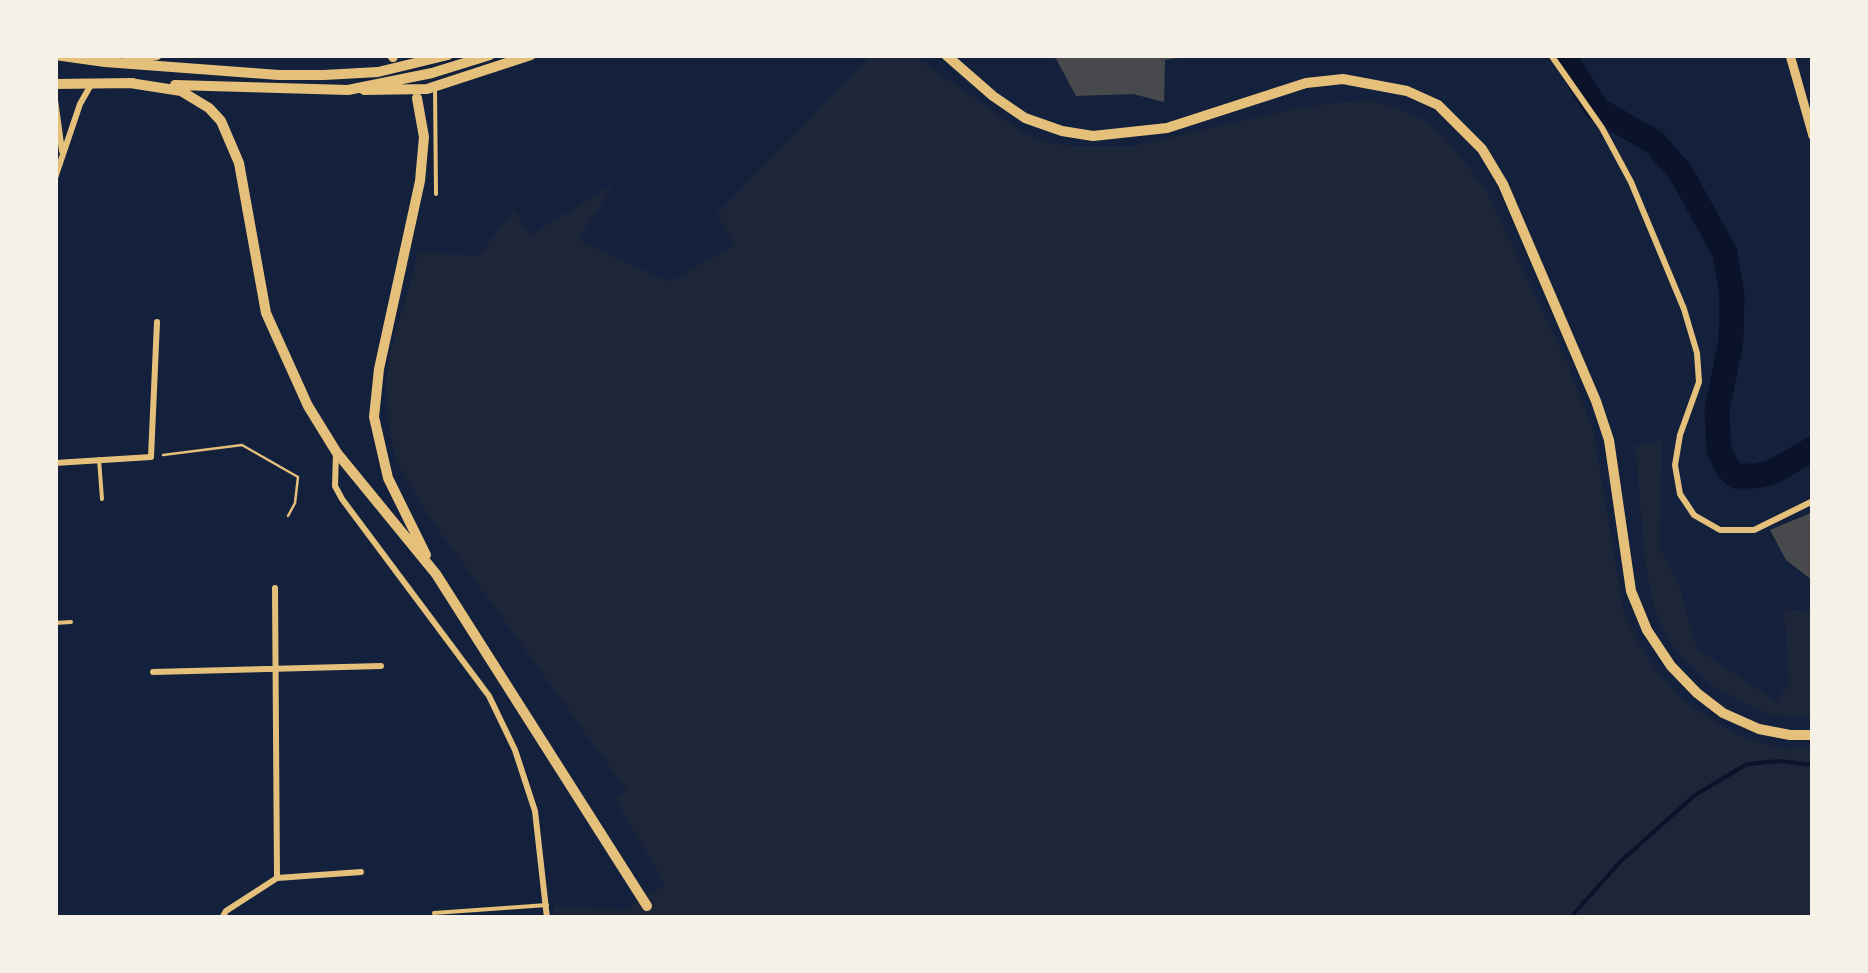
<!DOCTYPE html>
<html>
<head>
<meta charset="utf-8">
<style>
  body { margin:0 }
  #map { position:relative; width:1868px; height:973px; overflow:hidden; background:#14213d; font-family:"Alegreya Sans",sans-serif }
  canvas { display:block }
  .frame { position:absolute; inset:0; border:58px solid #f6f1e7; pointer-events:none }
</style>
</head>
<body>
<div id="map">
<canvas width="1868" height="973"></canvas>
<div class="frame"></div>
</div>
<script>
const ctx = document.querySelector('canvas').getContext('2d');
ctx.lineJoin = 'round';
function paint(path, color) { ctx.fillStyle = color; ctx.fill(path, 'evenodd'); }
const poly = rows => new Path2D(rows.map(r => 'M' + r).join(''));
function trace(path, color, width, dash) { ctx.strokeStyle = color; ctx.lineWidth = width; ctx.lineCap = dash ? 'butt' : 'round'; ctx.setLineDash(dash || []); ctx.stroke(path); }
const green = poly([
  [872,55,913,55,1024,133,1050,143,1075,146,1133,146,1302,107,1342,102,1372,101,1397,108,1420,118,1443,135,1485,188,1566,361,1593,429,1624,613,1637,641,1658,673,1682,699,1735,734,1783,749,1813,747,1813,918,554,918,554,906,625,910,665,885,615,799,627,791,425,511,397,463,390,434,386,385,390,353,419,252,478,256,514,210,531,235,615,183,578,240,670,282,734,245,717,213],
  [1662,440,1659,548,1678,581,1697,649,1776,701,1789,684,1784,609,1813,611,1813,719,1772,715,1742,702,1711,685,1680,655,1665,635,1654,608,1645,562,1635,446]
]);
const stream = poly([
  [1570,918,1621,861,1695,795,1747,764,1779,761,1813,765]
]);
const river = poly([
  [1563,55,1597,109,1654,142,1681,173,1725,253,1732,295,1731,341,1717,410,1719,450,1727,467,1736,476,1755,476,1772,472,1813,449]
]);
const building = poly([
  [1054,55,1185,55,1185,57,1165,60,1164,102,1133,94,1076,96],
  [1813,512,1813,581,1786,560,1770,530]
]);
const path = poly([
  [163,455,242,445,298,477,295,503,288,516]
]);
const service = poly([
  [435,87,436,194],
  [99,459,102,499],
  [55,623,71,622],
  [434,913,547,905]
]);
const minor = poly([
  [1551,55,1602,128,1631,182,1684,309,1697,353,1699,382,1680,435,1675,465,1680,494,1694,515,1720,530,1754,530,1813,501],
  [55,100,62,151],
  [55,178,80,104,92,83],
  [336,454,335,486,342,499,489,696,515,750,535,811,547,918],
  [55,463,151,457,157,322],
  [153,672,381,666],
  [277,878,361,872],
  [222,918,226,911,277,878,275,588]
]);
const secondary = poly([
  [1790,55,1813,136]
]);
const primary = poly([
  [55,55,105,62,279,75,324,75,378,72,448,55],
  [392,55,393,57],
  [946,55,993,96,1025,118,1062,131,1093,136,1167,128,1306,83,1343,79,1407,91,1438,105,1482,149,1503,184,1596,401,1609,440,1631,591,1647,630,1671,666,1697,693,1723,713,1759,729,1790,735,1813,735],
  [128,59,157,55],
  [130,83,181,91,209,108,221,121,239,163,266,313,308,406,337,453,436,574,647,906],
  [55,84,133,83],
  [175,85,348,90,432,73,490,55],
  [364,90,427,89,531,55],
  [417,98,424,137,420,181,379,369,374,417,388,478,426,555]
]);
paint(green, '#1d2539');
trace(stream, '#0b132b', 4);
trace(river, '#0b132b', 25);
paint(building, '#48494c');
trace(path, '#e5c07b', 2.5);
trace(service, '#e5c07b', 4);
trace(minor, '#e5c07b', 6);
trace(secondary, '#e5c07b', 9);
trace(primary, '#e5c07b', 10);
</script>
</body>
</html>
